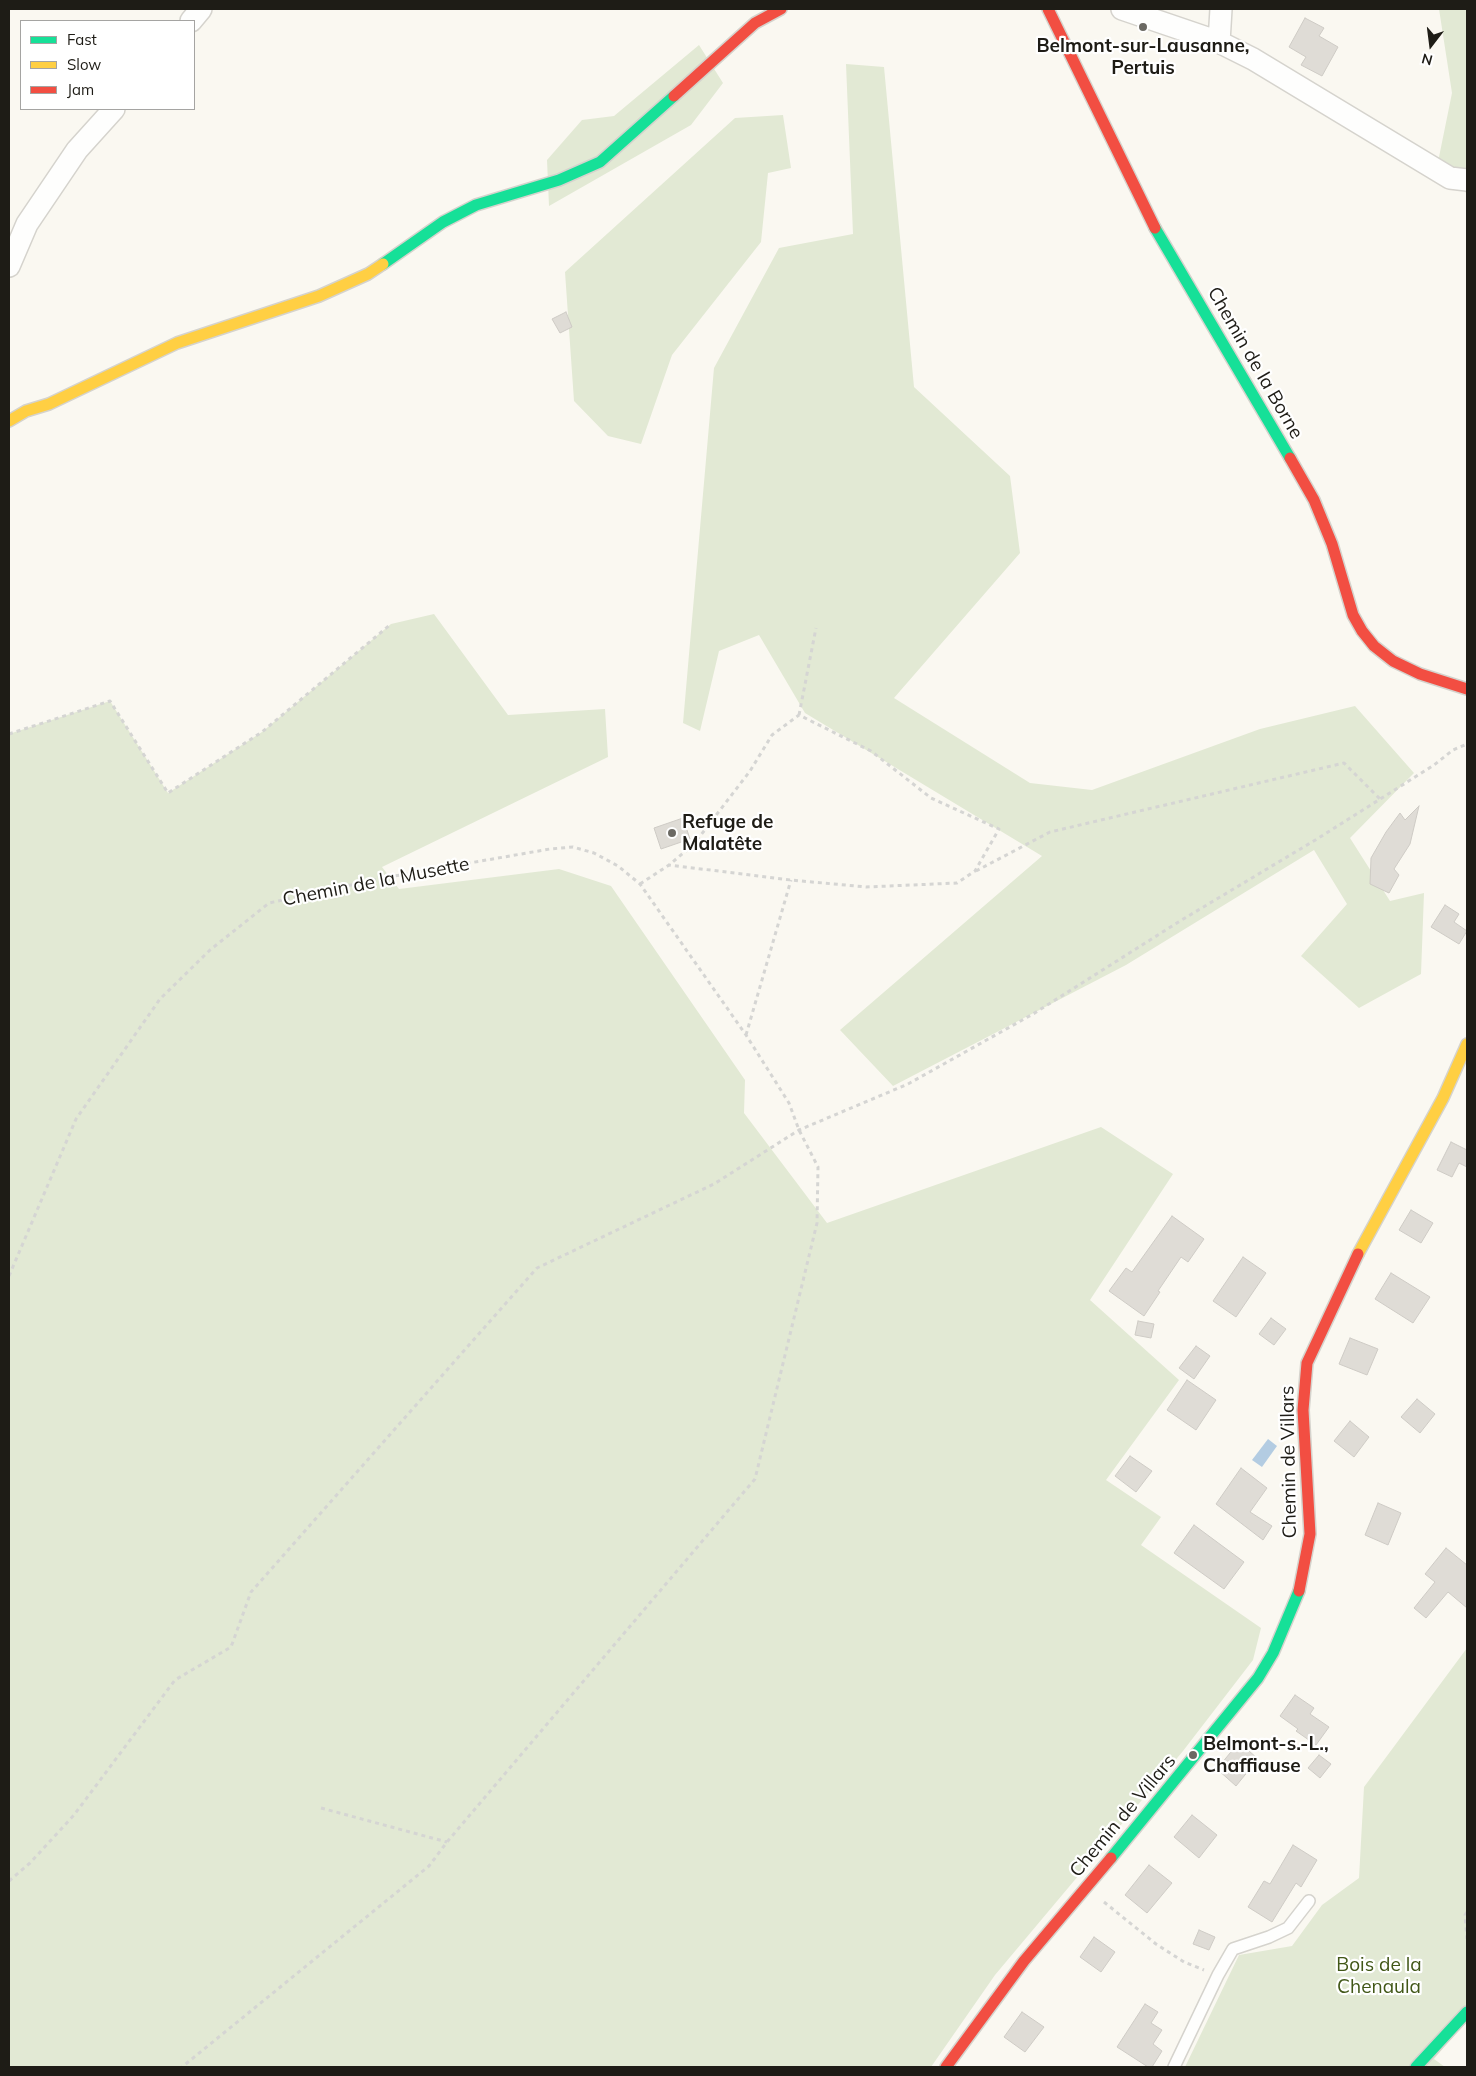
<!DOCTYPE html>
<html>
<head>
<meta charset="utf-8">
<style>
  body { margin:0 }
  #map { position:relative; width:1476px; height:2076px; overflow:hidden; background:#faf8f1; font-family:Mulish,sans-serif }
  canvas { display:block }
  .frame { position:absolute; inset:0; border:10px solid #1e1c16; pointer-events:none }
  .legend { position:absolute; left:20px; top:20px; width:175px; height:90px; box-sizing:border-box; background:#fff; border:1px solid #a5a4a2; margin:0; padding:6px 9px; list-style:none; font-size:15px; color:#1e1c16 }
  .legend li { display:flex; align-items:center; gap:10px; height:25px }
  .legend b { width:25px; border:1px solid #a5a4a2 }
  .north { position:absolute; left:1406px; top:20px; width:50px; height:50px; -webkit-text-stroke:4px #fff; paint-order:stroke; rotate:195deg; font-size:14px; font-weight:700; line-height:20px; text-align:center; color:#1e1c16 }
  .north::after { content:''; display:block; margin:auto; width:18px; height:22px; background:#1e1c16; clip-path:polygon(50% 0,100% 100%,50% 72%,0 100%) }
</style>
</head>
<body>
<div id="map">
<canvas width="1476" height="2076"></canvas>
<div class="frame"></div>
<ul class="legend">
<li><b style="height:6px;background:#16e098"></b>Fast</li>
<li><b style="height:6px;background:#ffcf43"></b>Slow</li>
<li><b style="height:6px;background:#f24e42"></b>Jam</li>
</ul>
<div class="north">N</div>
</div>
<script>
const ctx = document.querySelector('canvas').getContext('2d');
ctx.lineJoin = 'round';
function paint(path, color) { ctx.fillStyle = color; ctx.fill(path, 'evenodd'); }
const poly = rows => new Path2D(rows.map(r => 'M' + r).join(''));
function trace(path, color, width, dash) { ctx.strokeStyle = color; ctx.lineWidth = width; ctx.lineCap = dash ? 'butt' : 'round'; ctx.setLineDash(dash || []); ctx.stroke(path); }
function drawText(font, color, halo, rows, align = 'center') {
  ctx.font = font + ' Mulish,sans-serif'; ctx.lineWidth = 4.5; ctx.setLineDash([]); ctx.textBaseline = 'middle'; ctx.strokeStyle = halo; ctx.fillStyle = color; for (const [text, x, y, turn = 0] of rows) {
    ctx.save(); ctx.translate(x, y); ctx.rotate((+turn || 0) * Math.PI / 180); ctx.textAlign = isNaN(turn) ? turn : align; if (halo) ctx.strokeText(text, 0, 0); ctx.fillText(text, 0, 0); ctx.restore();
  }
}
const green = poly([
  [1439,9,1467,9,1467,194,1438,162,1452,93],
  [699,45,723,83,691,125,549,206,547,160,582,120,614,116],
  [846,64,884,67,914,387,1010,476,1020,553,894,698,1030,783,1092,790,1260,729,1355,706,1414,773,1350,838,1390,901,1424,893,1421,974,1359,1008,1301,956,1347,904,1314,850,1126,965,893,1086,840,1030,1042,856,805,713,759,635,719,651,700,731,683,723,714,368,779,248,853,234],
  [783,115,791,168,768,173,761,242,672,355,641,444,608,436,574,401,565,272,735,118],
  [434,614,508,715,605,709,608,757,382,867,399,889,559,869,611,886,745,1080,744,1113,827,1223,1101,1127,1173,1174,1090,1300,1179,1380,1106,1480,1161,1517,1141,1545,1261,1628,1253,1660,1183,1751,995,1975,931,2067,9,2067,9,734,110,701,168,793,262,732,391,624],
  [1467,1648,1467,2020,1434,2059,1445,2067,1185,2067,1239,1955,1292,1946,1322,1905,1359,1878,1364,1787]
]);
const water = poly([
  [1268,1439,1277,1446,1262,1467,1252,1460]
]);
const building = poly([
  [1305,18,1324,28,1319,36,1338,47,1322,76,1301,65,1306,57,1289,47,1305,18],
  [566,312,572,327,560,333,552,319,566,312],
  [1419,806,1410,844,1394,869,1399,875,1389,893,1370,884,1371,858,1386,832,1400,813,1405,820,1419,806],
  [683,818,690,839,661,849,654,828,683,818],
  [1445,905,1459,914,1454,922,1467,931,1459,944,1431,927,1445,905],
  [1451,1142,1467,1150,1467,1167,1459,1163,1452,1177,1437,1170,1451,1142],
  [1411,1210,1433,1223,1421,1243,1399,1230,1411,1210],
  [1172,1216,1204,1239,1188,1262,1181,1257,1158,1291,1160,1292,1144,1316,1109,1291,1126,1268,1132,1272,1172,1216],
  [1243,1257,1266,1273,1236,1317,1213,1301,1243,1257],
  [1391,1273,1430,1297,1413,1323,1375,1299,1391,1273],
  [1271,1318,1286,1329,1274,1345,1259,1334,1271,1318],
  [1138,1321,1154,1324,1151,1338,1135,1335,1138,1321],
  [1350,1338,1378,1349,1367,1375,1339,1364,1350,1338],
  [1196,1346,1210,1356,1194,1379,1179,1368,1196,1346],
  [1187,1380,1216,1400,1196,1430,1167,1410,1187,1380],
  [1417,1399,1435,1414,1420,1433,1401,1417,1417,1399],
  [1350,1421,1369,1437,1354,1457,1334,1441,1350,1421],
  [1130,1456,1152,1471,1136,1492,1115,1476,1130,1456],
  [1241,1468,1267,1488,1250,1512,1272,1526,1263,1540,1216,1504,1241,1468],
  [1378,1503,1401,1513,1388,1545,1365,1535,1378,1503],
  [1194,1525,1244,1562,1224,1589,1174,1553,1194,1525],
  [1446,1548,1467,1565,1467,1608,1448,1592,1426,1618,1414,1608,1435,1582,1425,1574,1446,1548],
  [1295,1695,1314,1708,1310,1714,1329,1727,1316,1745,1296,1731,1298,1729,1280,1716,1295,1695],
  [1239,1742,1258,1759,1236,1786,1217,1769,1239,1742],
  [1319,1755,1331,1764,1320,1778,1308,1768,1319,1755],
  [1192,1815,1217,1835,1199,1858,1174,1837,1192,1815],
  [1293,1845,1317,1860,1301,1887,1296,1883,1272,1922,1248,1907,1264,1881,1270,1884,1293,1845],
  [1149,1865,1172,1883,1147,1913,1125,1895,1149,1865],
  [1199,1930,1215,1937,1209,1950,1193,1944,1199,1930],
  [1094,1937,1115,1952,1101,1972,1080,1957,1094,1937],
  [1145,2004,1158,2012,1151,2023,1162,2030,1153,2044,1162,2051,1152,2067,1148,2067,1117,2047,1145,2004],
  [1022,2012,1044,2027,1025,2052,1004,2037,1022,2012]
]);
const path = poly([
  [799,715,816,628],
  [9,734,110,701,168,793,262,732,391,624],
  [976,871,1050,832,1344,763,1380,799],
  [640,884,669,865,694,844,750,771,772,735,799,715,871,751,931,798,999,829,975,871,957,883,866,887,791,880,669,865],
  [746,1035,791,880],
  [9,1276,76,1119,160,999,210,950,269,903,383,878,550,849,573,847,594,853,618,866,640,884,746,1035,789,1103,799,1130,818,1167,817,1223,755,1479,447,1842,429,1866,182,2067],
  [321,1808,447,1842],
  [9,1881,30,1863,74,1815,175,1680,231,1647,251,1592,537,1268,714,1184,799,1130,908,1084,1033,1014,1180,921,1317,839,1434,765,1453,750,1467,744],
  [1104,1902,1156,1944,1184,1962,1204,1970],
  [1467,1912,1465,1915,1467,1939]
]);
const lane = poly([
  [1174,2067,1218,1975,1233,1949,1269,1937,1288,1928,1309,1901]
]);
const street = poly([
  [1122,9,1219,42,1253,59,1450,178,1467,180],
  [191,21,201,9],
  [1219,42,1221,9],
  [9,266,27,224,77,150,114,109]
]);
const fast = poly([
  [1155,228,1290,458],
  [383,264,443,222,476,205,559,180,600,162,674,96],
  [1111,1858,1258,1678,1273,1653,1299,1591],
  [1416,2067,1467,2012]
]);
const slow = poly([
  [9,421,26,411,49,404,177,343,319,296,368,274,383,264],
  [1358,1254,1443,1098,1467,1044]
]);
const jam = poly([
  [1048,9,1155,228],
  [674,96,755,23,781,9],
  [1290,458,1314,500,1332,544,1353,615,1362,631,1374,646,1393,661,1420,674,1467,689],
  [1299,1591,1310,1534,1303,1410,1307,1363,1358,1254],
  [946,2067,1024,1961,1111,1858]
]);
const markers = [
  [1143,27,5,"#6b6963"],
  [672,833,5,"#6b6963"],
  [1193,1755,5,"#6b6963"]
];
const poiNames = [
  ["Belmont-sur-Lausanne,",1143,46,"center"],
  ["Pertuis",1143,68,"center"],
  ["Refuge de",682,822],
  ["Malatête",682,844],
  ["Belmont-s.-L.,",1203,1744],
  ["Chaffiause",1203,1766]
];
const streetNames = [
  ["Chemin de la Borne",1255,363,60],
  ["Chemin de la Musette",376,882,-11],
  ["Chemin de Villars",1289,1462,-91],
  ["Chemin de Villars",1123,1816,-50]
];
const parkNames = [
  ["Bois de la",1379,1965],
  ["Chenaula",1379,1987]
];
paint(green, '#e2e9d4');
paint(water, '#b3cce2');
paint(building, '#dfdcd6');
trace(building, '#cecbc5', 1);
trace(lane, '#d5d3cd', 14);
trace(street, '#d5d3cd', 24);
trace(fast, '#d5d3cd', 14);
trace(slow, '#d5d3cd', 14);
trace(jam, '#d5d3cd', 14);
trace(path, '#d5d5d3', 3, [4, 4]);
trace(lane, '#fefefd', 11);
trace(street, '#fefefd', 21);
trace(fast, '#16e098', 11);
trace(slow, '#ffcf43', 11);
trace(jam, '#f24e42', 11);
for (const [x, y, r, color] of markers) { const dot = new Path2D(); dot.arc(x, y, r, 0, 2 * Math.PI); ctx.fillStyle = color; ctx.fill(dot); trace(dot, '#fff', 2); }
drawText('bold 19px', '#1e1c16', '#fff', poiNames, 'left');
drawText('19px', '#1e1c16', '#fff', streetNames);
drawText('19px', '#415717', '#fff', parkNames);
</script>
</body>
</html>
